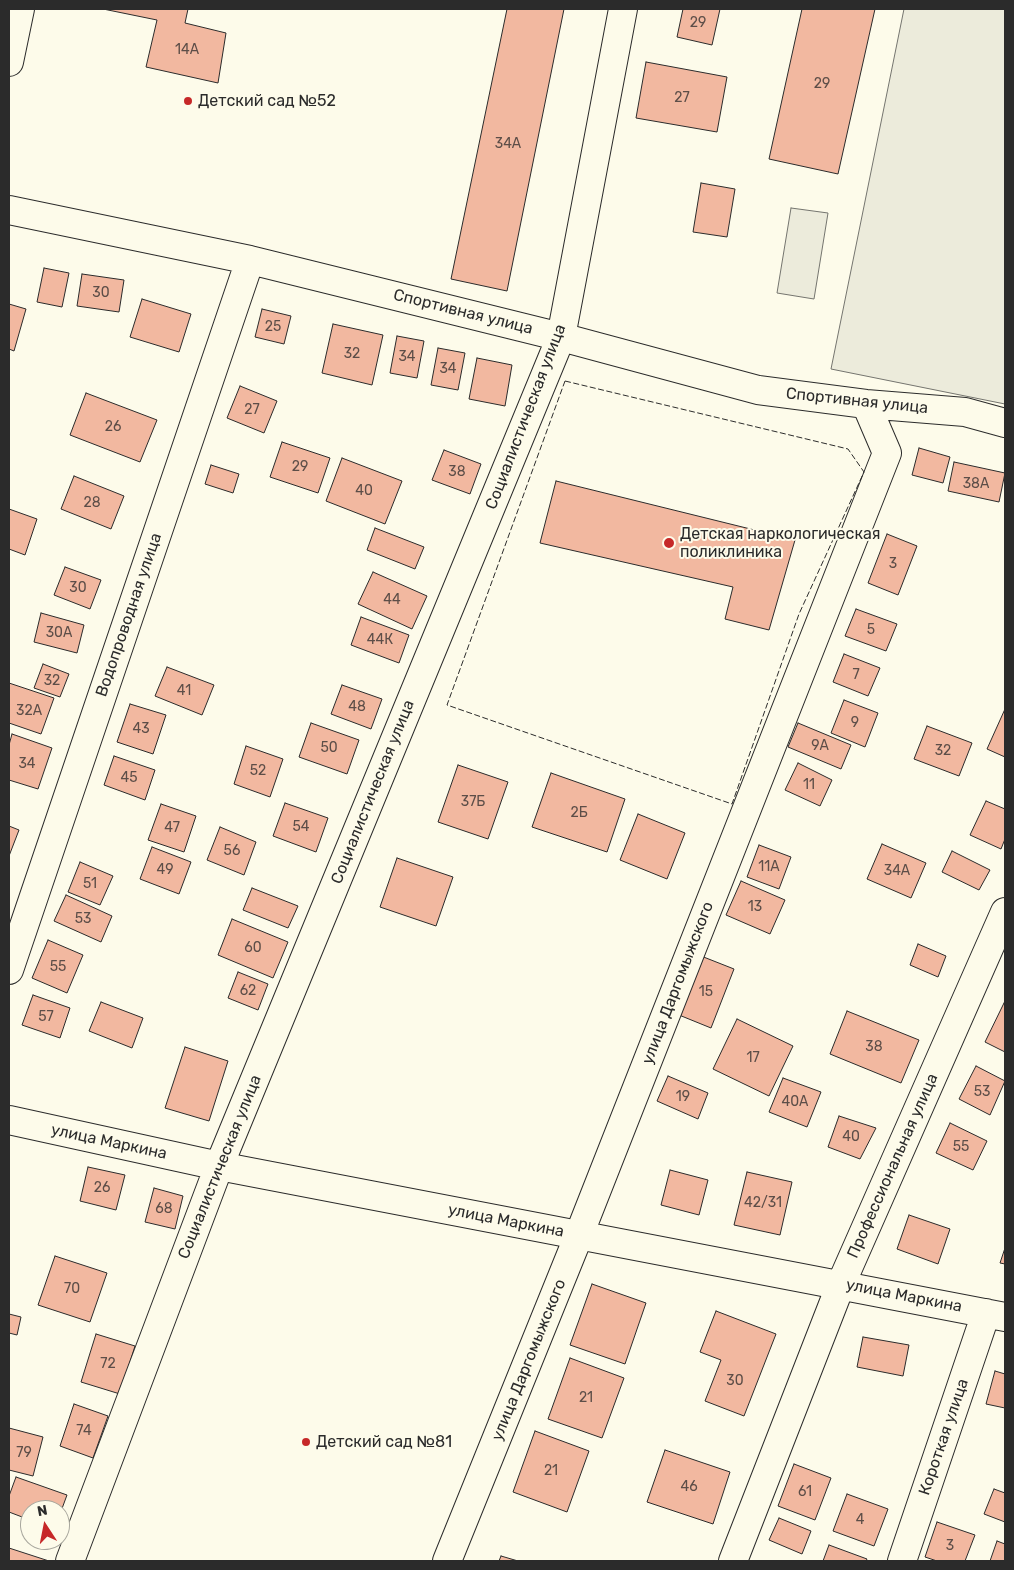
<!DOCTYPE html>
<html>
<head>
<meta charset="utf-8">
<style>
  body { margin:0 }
  #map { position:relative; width:1014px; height:1570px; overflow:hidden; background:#fdfbea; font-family:Rubik,sans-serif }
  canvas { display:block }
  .frame { position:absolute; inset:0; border:10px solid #2b2b2b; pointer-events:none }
  .north { position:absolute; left:20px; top:1500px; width:50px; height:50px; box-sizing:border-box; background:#fdfbea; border:1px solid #a9a89e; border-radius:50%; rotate:349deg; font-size:14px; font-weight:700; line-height:20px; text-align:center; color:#2b2b2b }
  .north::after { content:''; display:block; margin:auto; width:18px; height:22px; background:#c62828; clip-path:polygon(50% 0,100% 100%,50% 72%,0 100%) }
</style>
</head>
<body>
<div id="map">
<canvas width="1014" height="1570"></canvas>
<div class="frame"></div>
<div class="north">N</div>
</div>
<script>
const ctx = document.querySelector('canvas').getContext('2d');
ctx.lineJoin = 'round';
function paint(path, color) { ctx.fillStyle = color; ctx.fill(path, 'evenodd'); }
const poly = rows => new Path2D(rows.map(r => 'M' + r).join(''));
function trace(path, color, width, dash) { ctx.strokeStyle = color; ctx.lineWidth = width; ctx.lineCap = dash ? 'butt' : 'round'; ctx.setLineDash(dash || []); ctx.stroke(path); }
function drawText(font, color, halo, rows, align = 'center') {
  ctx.font = font + ' Rubik,sans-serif'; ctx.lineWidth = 4; ctx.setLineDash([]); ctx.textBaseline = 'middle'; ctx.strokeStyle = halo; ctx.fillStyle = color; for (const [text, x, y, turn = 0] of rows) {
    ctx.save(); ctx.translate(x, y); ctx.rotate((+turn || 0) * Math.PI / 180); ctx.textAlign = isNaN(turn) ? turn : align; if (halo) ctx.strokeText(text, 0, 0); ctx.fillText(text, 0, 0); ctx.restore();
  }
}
const green = poly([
  [904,9,1005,9,1005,404,831,369,904,9],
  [791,208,828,213,814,299,777,293,791,208]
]);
const building = poly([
  [103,9,188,9,185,23,226,33,218,83,146,67,157,20,103,9],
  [507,9,564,9,507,291,451,279,507,9],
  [683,9,720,9,712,45,677,37,683,9],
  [802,9,875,9,838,174,769,159,802,9],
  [646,62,727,77,717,132,636,118,646,62],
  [701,183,735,189,727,237,693,232,701,183],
  [44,268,69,273,62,307,37,302,44,268],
  [82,274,124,280,119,312,77,306,82,274],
  [142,299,191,314,179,352,130,337,142,299],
  [9,304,26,309,14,351,9,349,9,304],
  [262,309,291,316,284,344,255,337,262,309],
  [333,324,383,335,372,385,322,373,333,324],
  [397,336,424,341,417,378,390,373,397,336],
  [438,348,465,353,458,390,431,385,438,348],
  [477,358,512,365,505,406,469,399,477,358],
  [240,386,277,401,264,433,227,418,240,386],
  [86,393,157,420,140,462,70,435,86,393],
  [282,442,330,458,318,493,270,477,282,442],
  [919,448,950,457,943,483,912,475,919,448],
  [444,450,481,464,470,494,432,480,444,450],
  [342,458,402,481,385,524,326,501,342,458],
  [954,462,1005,473,999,502,948,491,954,462],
  [211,465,239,474,233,493,205,484,211,465],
  [74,476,124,496,111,529,61,509,74,476],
  [556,481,795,540,769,630,725,619,733,587,540,543,556,481],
  [9,509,37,519,25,555,9,549,9,509],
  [375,528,424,547,415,569,367,550,375,528],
  [887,534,917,546,898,595,868,583,887,534],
  [65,567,101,580,90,609,54,595,65,567],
  [373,572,427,596,412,629,358,604,373,572],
  [856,609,897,624,886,651,845,636,856,609],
  [41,613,84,625,77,653,34,642,41,613],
  [361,617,409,635,399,663,351,645,361,617],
  [844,654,880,668,868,696,833,682,844,654],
  [43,664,69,674,60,697,34,688,43,664],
  [167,667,214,685,202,715,155,696,167,667],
  [9,683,54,698,41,734,9,723,9,683],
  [342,685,382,699,371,729,331,714,342,685],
  [844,700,878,713,865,747,831,733,844,700],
  [130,704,166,715,153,754,117,742,130,704],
  [1005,709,1005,757,987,749,1005,709],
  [311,723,359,740,347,774,299,757,311,723],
  [798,723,851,745,841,769,788,747,798,723],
  [927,726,972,743,959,776,914,759,927,726],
  [12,734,52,748,38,789,9,780,9,745,12,734],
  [246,746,283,759,270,797,234,784,246,746],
  [114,756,155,770,145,800,104,785,114,756],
  [798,763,832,780,820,806,785,790,798,763],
  [458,765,508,782,488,839,438,822,458,765],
  [551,773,625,799,607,852,532,827,551,773],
  [986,801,1005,809,1005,839,1001,849,970,835,986,801],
  [285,803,328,818,316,852,273,836,285,803],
  [161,804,196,816,184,852,148,840,161,804],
  [638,814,685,833,667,879,620,860,638,814],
  [9,826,19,830,9,856,9,826],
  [220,827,256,842,244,875,207,860,220,827],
  [882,844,926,863,911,898,867,879,882,844],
  [759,845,791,857,779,889,747,877,759,845],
  [152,847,191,862,179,894,140,879,152,847],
  [952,851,990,870,979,890,942,872,952,851],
  [397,858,453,877,436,926,380,907,397,858],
  [80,862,113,876,100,905,68,892,80,862],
  [741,881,785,900,770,934,726,915,741,881],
  [252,888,298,906,288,928,243,910,252,888],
  [66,895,112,916,101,942,54,921,66,895],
  [232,919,288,942,273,978,218,955,232,919],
  [48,940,83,955,67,993,32,978,48,940],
  [918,944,946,956,938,977,910,965,918,944],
  [701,956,734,969,711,1028,679,1015,701,956],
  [238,972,268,984,258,1010,228,998,238,972],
  [33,995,70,1008,60,1038,22,1025,33,995],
  [101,1002,143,1018,132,1048,89,1031,101,1002],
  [1004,1003,1005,1003,1005,1052,985,1042,1004,1003],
  [847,1011,919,1040,901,1083,830,1054,847,1011],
  [737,1019,793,1046,769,1096,713,1069,737,1019],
  [185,1047,228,1061,209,1121,165,1108,185,1047],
  [976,1066,1005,1081,990,1115,959,1099,976,1066],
  [668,1076,708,1093,698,1119,657,1101,668,1076],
  [783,1078,821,1092,807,1127,769,1112,783,1078],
  [839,1116,876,1128,860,1159,828,1147,839,1116],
  [950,1123,987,1141,973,1170,936,1153,950,1123],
  [88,1167,125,1175,116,1210,80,1201,88,1167],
  [670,1170,708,1180,699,1215,661,1205,670,1170],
  [747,1172,792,1182,780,1235,734,1225,747,1172],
  [154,1188,183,1196,175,1229,145,1222,154,1188],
  [909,1215,950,1229,938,1264,897,1249,909,1215],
  [1005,1248,1005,1264,1000,1263,1005,1248],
  [55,1256,107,1273,90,1322,38,1305,55,1256],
  [592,1284,646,1303,625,1364,570,1345,592,1284],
  [716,1311,776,1334,744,1416,705,1401,721,1360,700,1352,716,1311],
  [9,1314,21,1317,17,1335,9,1333,9,1314],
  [96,1334,135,1346,120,1394,81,1382,96,1334],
  [863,1337,909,1345,903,1376,857,1367,863,1337],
  [570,1358,624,1378,602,1438,548,1419,570,1358],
  [995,1371,1005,1374,1005,1408,986,1404,995,1371],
  [74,1404,108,1416,93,1458,60,1446,74,1404],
  [9,1428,43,1437,33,1476,9,1470,9,1428],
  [535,1431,589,1451,567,1512,513,1492,535,1431],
  [665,1450,730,1472,713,1524,647,1502,665,1450],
  [794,1464,831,1478,815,1520,778,1506,794,1464],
  [16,1477,67,1495,60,1514,60,1510,30,1510,30,1520,9,1512,9,1496,16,1477],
  [994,1489,1005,1493,1005,1522,984,1514,994,1489],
  [847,1494,888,1509,874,1546,833,1531,847,1494],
  [779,1518,811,1531,802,1554,769,1540,779,1518],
  [937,1522,975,1535,965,1561,937,1561,925,1557,937,1522],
  [997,1541,1005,1544,1005,1561,990,1561,997,1541],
  [829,1545,867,1559,866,1561,823,1561,829,1545],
  [9,1548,49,1561,9,1561,9,1548],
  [501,1556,518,1561,499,1561,501,1556]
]);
const minor = poly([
  [9,62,20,9],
  [9,210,250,260,561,337,758,390,866,404,965,412,1005,423],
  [9,970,250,260],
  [9,1120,219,1166,1005,1317],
  [70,1561,219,1166,561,337,623,9],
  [447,1561,579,1235,887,453,866,404],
  [733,1561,841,1284,1005,912],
  [902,1561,986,1313]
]);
const fence = poly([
  [565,381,848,449,864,472,799,614,732,804,447,705,565,381]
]);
const markers = [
  [188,101,5,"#c62828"],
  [669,543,6,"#c62828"],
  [306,1442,5,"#c62828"]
];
const numberNames = [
  ["29",698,23],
  ["14А",187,50],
  ["29",822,84],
  ["27",682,98],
  ["34А",508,144],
  ["30",101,293],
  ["25",273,327],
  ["32",352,354],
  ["34",407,357],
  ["34",448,369],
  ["27",252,410],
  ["26",113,427],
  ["29",300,467],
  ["38",457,472],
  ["38А",976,484],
  ["40",364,491],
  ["28",92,503],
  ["3",893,564],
  ["30",78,588],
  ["44",392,600],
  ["5",871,630],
  ["30А",59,633],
  ["44К",380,640],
  ["7",856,675],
  ["32",52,681],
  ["41",184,691],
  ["48",357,707],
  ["32А",29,711],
  ["9",855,723],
  ["43",141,729],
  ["9А",820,746],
  ["50",329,748],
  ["32",943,751],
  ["34",27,764],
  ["52",258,771],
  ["45",129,778],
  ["11",809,785],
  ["37Б",473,802],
  ["2Б",579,813],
  ["54",301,827],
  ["47",172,828],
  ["56",232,851],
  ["11А",769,867],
  ["49",165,870],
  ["34А",897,871],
  ["51",90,884],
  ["13",755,907],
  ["53",83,919],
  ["60",253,948],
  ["55",58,967],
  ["62",248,991],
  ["15",706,992],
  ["57",46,1017],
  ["38",874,1047],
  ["17",753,1058],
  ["53",982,1092],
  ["19",683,1097],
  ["40А",795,1102],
  ["40",851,1137],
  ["55",961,1147],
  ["26",102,1188],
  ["42/31",763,1203],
  ["68",164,1209],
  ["70",72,1289],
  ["72",108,1364],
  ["30",735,1381],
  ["21",586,1398],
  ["74",84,1431],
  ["79",24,1453],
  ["21",551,1471],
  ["46",689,1487],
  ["61",805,1492],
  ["4",860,1520],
  ["3",950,1546]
];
const poiNames = [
  ["Детский сад №52",198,101],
  ["Детская наркологическая",680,534],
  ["поликлиника",680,552],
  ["Детский сад №81",316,1442]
];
const streetNames = [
  ["Спортивная улица",463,312,14],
  ["Спортивная улица",857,401,6],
  ["Социалистическая улица",526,417,-69],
  ["Водопроводная улица",129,615,-71],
  ["Социалистическая улица",373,792,-68],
  ["улица Даргомыжского",678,983,-69],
  ["улица Маркина",109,1142,12],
  ["Профессиональная улица",893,1166,-66],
  ["Социалистическая улица",220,1167,-68],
  ["улица Маркина",506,1221,11],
  ["улица Маркина",904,1296,11],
  ["улица Даргомыжского",529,1360,-68],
  ["Короткая улица",944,1437,-71]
];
paint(green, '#ecebdb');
trace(green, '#74746e', 1);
paint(building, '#f2b8a0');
trace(building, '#2b2b2b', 1);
trace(minor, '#2b2b2b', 30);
trace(minor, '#fdfbea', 28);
trace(fence, '#2b2b2b', 1, [6, 2.5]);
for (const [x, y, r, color] of markers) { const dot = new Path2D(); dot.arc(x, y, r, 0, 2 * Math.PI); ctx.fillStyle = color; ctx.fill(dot); trace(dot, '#fdfbea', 2); }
drawText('14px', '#5d4e48', null, numberNames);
drawText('16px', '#2b2b2b', '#fdfbea', poiNames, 'left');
drawText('16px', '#2b2b2b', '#fdfbea', streetNames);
</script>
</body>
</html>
